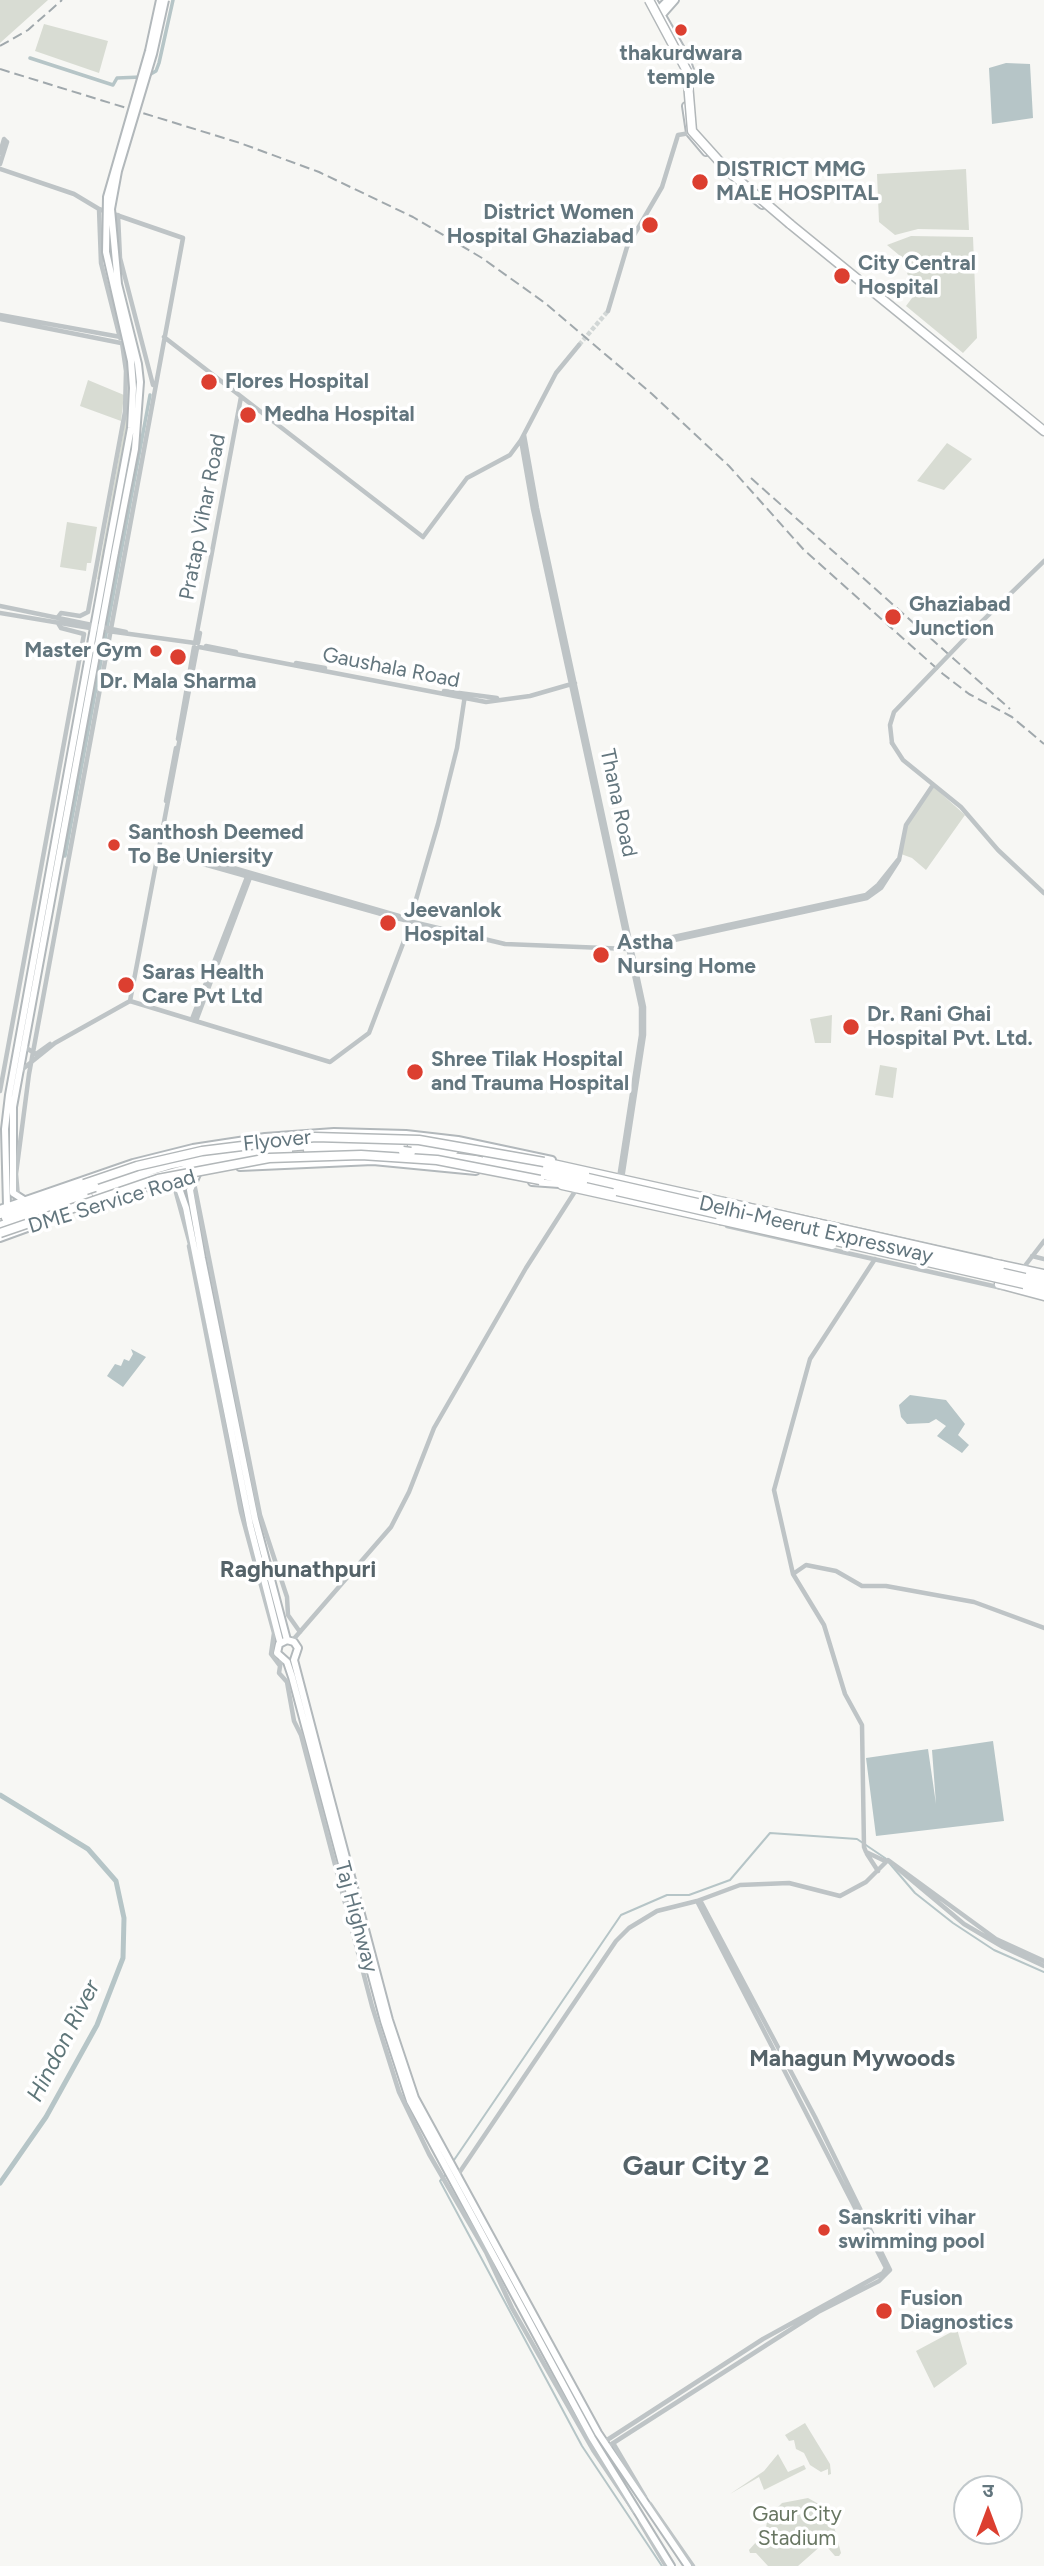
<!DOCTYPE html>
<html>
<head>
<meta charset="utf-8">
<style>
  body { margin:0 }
  #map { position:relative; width:1044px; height:2566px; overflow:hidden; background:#f7f7f4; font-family:Figtree,"Noto Sans Devanagari",sans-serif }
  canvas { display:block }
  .north { position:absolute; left:953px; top:2475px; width:70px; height:70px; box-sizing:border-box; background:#fff; border:2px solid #c1c8cb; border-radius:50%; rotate:0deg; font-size:19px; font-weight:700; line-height:28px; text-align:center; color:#63767e }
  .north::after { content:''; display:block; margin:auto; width:24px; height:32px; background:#dc3f30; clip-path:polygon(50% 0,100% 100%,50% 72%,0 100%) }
</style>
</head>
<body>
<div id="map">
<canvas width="1044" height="2566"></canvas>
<div class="north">उ</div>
</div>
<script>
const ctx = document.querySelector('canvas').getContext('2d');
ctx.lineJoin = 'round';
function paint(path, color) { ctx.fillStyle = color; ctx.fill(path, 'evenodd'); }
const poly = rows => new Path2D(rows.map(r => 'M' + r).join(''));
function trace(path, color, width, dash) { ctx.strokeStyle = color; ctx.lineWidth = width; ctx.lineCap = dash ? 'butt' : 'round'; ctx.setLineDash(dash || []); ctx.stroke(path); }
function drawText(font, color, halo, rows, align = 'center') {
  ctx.font = font + ' Figtree,sans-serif'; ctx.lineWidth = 7; ctx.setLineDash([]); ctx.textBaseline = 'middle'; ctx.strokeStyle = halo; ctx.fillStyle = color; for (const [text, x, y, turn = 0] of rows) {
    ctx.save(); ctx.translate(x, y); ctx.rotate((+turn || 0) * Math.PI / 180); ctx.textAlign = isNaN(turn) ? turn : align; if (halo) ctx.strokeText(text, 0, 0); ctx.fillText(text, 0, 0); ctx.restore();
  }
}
const green = poly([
  [0,0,48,0,0,43],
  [44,24,108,41,99,73,35,51],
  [966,169,969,230,918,229,895,235,879,222,877,174],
  [911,236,973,237,977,338,963,353,906,306,921,286,907,274,911,265,887,245],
  [129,372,128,425,100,580,97,579,124,428],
  [88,380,124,395,121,421,80,406],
  [947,443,972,459,944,490,917,481],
  [67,522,97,527,91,563,87,563,86,571,60,567],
  [934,787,965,815,926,870,912,858,901,854,907,825],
  [832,1015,831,1043,815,1043,810,1019],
  [880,1065,897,1068,893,1098,875,1095],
  [957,2329,967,2364,934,2388,916,2351],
  [805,2423,830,2464,831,2474,828,2475,828,2469,821,2472,810,2465,804,2453,796,2449,794,2440,789,2441,785,2435],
  [778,2454,788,2472,804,2465,806,2469,764,2490,759,2477,730,2494,764,2471],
  [808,2498,824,2507,831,2515,841,2553,839,2556,835,2556,828,2548,830,2544,823,2544,798,2566,768,2566,756,2553,750,2553,749,2550,765,2532,768,2517,782,2503]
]);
const water = poly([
  [1006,63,1030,64,1033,118,992,124,989,68],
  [131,1349,146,1357,123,1387,107,1376,115,1364,121,1366,124,1359,129,1361,133,1354],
  [910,1395,946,1400,965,1424,958,1435,969,1445,962,1453,937,1436,946,1426,936,1419,929,1423,907,1424,901,1417,899,1405],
  [993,1741,1004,1821,876,1836,866,1758,928,1749,936,1804,932,1750]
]);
const stream = poly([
  [452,2163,621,1915,667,1895,689,1895,730,1880,770,1833,857,1839,885,1858,915,1893,953,1923,994,1950,1044,1972],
  [446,2174,440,2181,582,2446,662,2566]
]);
const canal = poly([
  [30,58,113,85,117,78,141,77],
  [149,75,156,71,159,63,173,0],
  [65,856,150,395]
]);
const river = poly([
  [0,1795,88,1849,116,1881,124,1918,123,1958,97,2025,46,2117,0,2183]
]);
const minorTunnel = poly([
  [579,345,608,311]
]);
const minor = poly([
  [0,153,4,139,7,142],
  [0,164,7,142],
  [0,169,74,194,99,209,183,238,29,1074,16,1174,18,1197],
  [99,209,101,263,120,338],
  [118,215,120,258,153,385],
  [608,311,627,247,662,187,678,135,690,133],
  [0,315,126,338],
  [0,319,121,343],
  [164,337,423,537,467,478,510,455,521,440,556,373,579,345],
  [524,435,537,508,644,1007,644,1035,622,1179],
  [521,440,533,509,641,1007,641,1035,619,1178],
  [0,606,126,632],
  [0,613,96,629],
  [58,617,61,613,80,616,88,612,125,412,126,371,122,343],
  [108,631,195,643],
  [972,631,1044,561],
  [195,643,241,397],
  [198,643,200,633],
  [206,646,236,652],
  [199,647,486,702,530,696,575,683],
  [296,663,325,668],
  [444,691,497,698],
  [178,739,194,647],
  [892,743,903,760,961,807,998,850,1044,893],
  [166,801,176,748],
  [157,851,392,917,505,944,629,949],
  [199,858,399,916],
  [899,860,906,825,933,785],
  [632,946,866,895,878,885,898,860],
  [633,949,867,898,881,888,899,860],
  [130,1001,330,1062,369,1033,404,941,438,824,457,748,465,695],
  [192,1019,247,877],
  [196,1021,251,875],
  [23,1046,36,1054,50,1044],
  [19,1072,55,1043,130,1001,197,648],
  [0,1091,84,634,61,628,58,623],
  [194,1183,260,1515,287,1597,288,1615,300,1632],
  [175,1189,191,1248],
  [692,1192,991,1259],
  [727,1226,1002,1288],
  [189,1246,241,1512,274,1633,271,1654,280,1666],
  [1032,1256,1044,1259],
  [875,1259,810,1359,774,1490,793,1574,824,1625,845,1694,862,1725,864,1847,866,1852,885,1861],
  [1024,1267,1044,1241],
  [793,1574,806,1565,836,1571,862,1586,886,1586,974,1602,1044,1628],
  [292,1641,391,1527,409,1492,434,1428,526,1268,574,1193],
  [281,1660,279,1673,287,1682,294,1721,301,1735,372,2006,399,2092,429,2154,486,2252,512,2308,593,2450,634,2511],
  [867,1854,878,1871],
  [896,1867,964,1924,1003,1947,1044,1966],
  [457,2176,616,1941,629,1928,657,1911,697,1901,740,1885,789,1883,840,1896,866,1882,888,1860,996,1939,1044,1961],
  [604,2442,763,2339,883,2273,886,2268,697,1901],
  [613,2443,645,2497],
  [607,2447,818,2312,879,2281,890,2270,815,2117,700,1900],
  [650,2504,693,2566],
  [640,2522,666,2566]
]);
const major = poly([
  [653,0,685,56,691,73],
  [657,11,668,0],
  [660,17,675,0],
  [686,106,690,133,706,152],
  [738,185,762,205],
  [240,1167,373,1161,476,1171],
  [197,1174,190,1190,202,1258,255,1519,287,1640],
  [170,1181,180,1191,186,1208,250,1525,280,1642],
  [532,1182,559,1184],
  [137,1190,177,1179],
  [24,1200,13,1193,13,1107,115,552],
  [7,1206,5,1129,9,1095,108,551],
  [0,1209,133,1163,193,1148,265,1137,334,1132,406,1134,458,1140,552,1160],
  [0,1238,44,1222],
  [287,1640,294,1642,298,1648,294,1660,316,1744,389,2020,415,2098,598,2433,688,2566],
  [287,1640,279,1644,277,1653,287,1662,292,1677,384,2021,410,2101,592,2438,671,2566]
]);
const highway = poly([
  [790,224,1044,431],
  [412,1145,454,1150],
  [308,1150,403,1151],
  [411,1152,475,1160,617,1191],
  [487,1156,588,1178],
  [544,1162,724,1202],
  [562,1185,720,1220],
  [95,1187,172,1164,237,1151,334,1143,403,1144],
  [96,1193,206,1164,288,1151],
  [0,1214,84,1184],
  [6,1218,86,1190],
  [0,1226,88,1196],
  [1001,1265,1044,1274],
  [1025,1278,1044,1282],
  [999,1284,1044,1296],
  [1024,1284,1044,1289]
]);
const rail = poly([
  [0,46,28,30,62,0],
  [0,69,240,143,319,172,413,217,482,258,545,303,652,394,729,466,804,550,943,674,969,694,1012,717,1044,744],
  [751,478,1010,709]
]);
const minorBridge = poly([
  [892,743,890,725,894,712,972,631]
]);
const majorBridge = poly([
  [108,551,131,428,133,388,131,361,106,252,107,197,149,51,160,0],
  [115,552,135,449,140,382,138,364,118,284,111,209,118,171,153,54,165,0]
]);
const highwayBridge = poly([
  [649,0,687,71,692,131,728,171,790,224],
  [403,1151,411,1152],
  [588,1178,1025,1278],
  [84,1184,137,1166,202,1151,315,1137,419,1140,544,1162],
  [86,1190,95,1187],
  [617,1191,1024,1284],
  [724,1202,1001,1265],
  [720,1220,832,1245],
  [0,1233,158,1179,269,1158,361,1155,437,1160,540,1180]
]);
const markers = [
  [681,30,7,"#dc3f30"],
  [700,182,9,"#dc3f30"],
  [650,225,9,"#dc3f30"],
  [842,276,9,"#dc3f30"],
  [209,382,9,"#dc3f30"],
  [248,415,9,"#dc3f30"],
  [893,617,9,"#dc3f30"],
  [156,651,7,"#dc3f30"],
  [178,657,9,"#dc3f30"],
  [114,845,7,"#dc3f30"],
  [388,923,9,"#dc3f30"],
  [601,955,9,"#dc3f30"],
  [126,985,9,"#dc3f30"],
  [851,1027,9,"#dc3f30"],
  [415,1072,9,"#dc3f30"],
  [824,2230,7,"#dc3f30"],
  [884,2311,9,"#dc3f30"]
];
const poiNames = [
  ["thakurdwara",681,54,"center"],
  ["temple",681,78,"center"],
  ["DISTRICT MMG",716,170],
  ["MALE HOSPITAL",716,194],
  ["District Women",634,213,"right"],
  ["Hospital Ghaziabad",634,237,"right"],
  ["City Central",858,264],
  ["Hospital",858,288],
  ["Flores Hospital",225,382],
  ["Medha Hospital",264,415],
  ["Ghaziabad",909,605],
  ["Junction",909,629],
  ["Master Gym",142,651,"right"],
  ["Dr. Mala Sharma",178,682,"center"],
  ["Santhosh Deemed",128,833],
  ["To Be Uniersity",128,857],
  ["Jeevanlok",404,911],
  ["Hospital",404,935],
  ["Astha",617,943],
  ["Nursing Home",617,967],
  ["Saras Health",142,973],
  ["Care Pvt Ltd",142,997],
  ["Dr. Rani Ghai",867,1015],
  ["Hospital Pvt. Ltd.",867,1039],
  ["Shree Tilak Hospital",431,1060],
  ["and Trauma Hospital",431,1084],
  ["Sanskriti vihar",838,2218],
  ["swimming pool",838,2242],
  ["Fusion",900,2299],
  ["Diagnostics",900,2323]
];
const streetNames = [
  ["Pratap Vihar Road",203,517,-79],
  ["Gaushala Road",391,668,11],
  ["Thana Road",618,803,78],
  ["Flyover",277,1141,-6],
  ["DME Service Road",112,1202,-17],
  ["Delhi-Meerut Expressway",816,1230,13],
  ["Taj Highway",356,1917,75]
];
const parkNames = [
  ["Gaur City",797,2515],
  ["Stadium",797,2539]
];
const neighbourhoodNames = [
  ["Raghunathpuri",298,1570],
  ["Mahagun Mywoods",852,2059]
];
const waterNames = [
  ["Hindon River",64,2041,-63]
];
const districtNames = [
  ["Gaur City 2",696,2167]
];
paint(green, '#d8dcd3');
paint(water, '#b6c5c7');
trace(stream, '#b6c5c7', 2);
trace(canal, '#b6c5c7', 3.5);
trace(river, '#b6c5c7', 5);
trace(minorTunnel, '#d2d7d6', 4.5, [4.5, 2]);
trace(major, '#b2b8bb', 10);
trace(highway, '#b2b7b9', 11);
trace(minor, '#bec4c6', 4.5);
trace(major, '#fff', 6);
trace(highway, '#fff', 8);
trace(rail, '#a0a8ac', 2, [10, 5]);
trace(majorBridge, '#b2b8bb', 10, []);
trace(highwayBridge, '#b2b7b9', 11, []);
trace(minorBridge, '#bec4c6', 4.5);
trace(majorBridge, '#fff', 6);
trace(highwayBridge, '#fff', 8);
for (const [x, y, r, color] of markers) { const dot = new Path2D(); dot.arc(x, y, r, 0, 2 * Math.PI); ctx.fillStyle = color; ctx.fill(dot); trace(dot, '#fff', 2.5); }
drawText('bold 21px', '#63767e', '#fff', poiNames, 'left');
drawText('21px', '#63767e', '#fff', streetNames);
drawText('21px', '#687662', '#fff', parkNames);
drawText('bold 23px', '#556369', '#fff', neighbourhoodNames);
drawText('italic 23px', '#5e7679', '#fff', waterNames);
drawText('bold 28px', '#556369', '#fff', districtNames);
</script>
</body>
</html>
